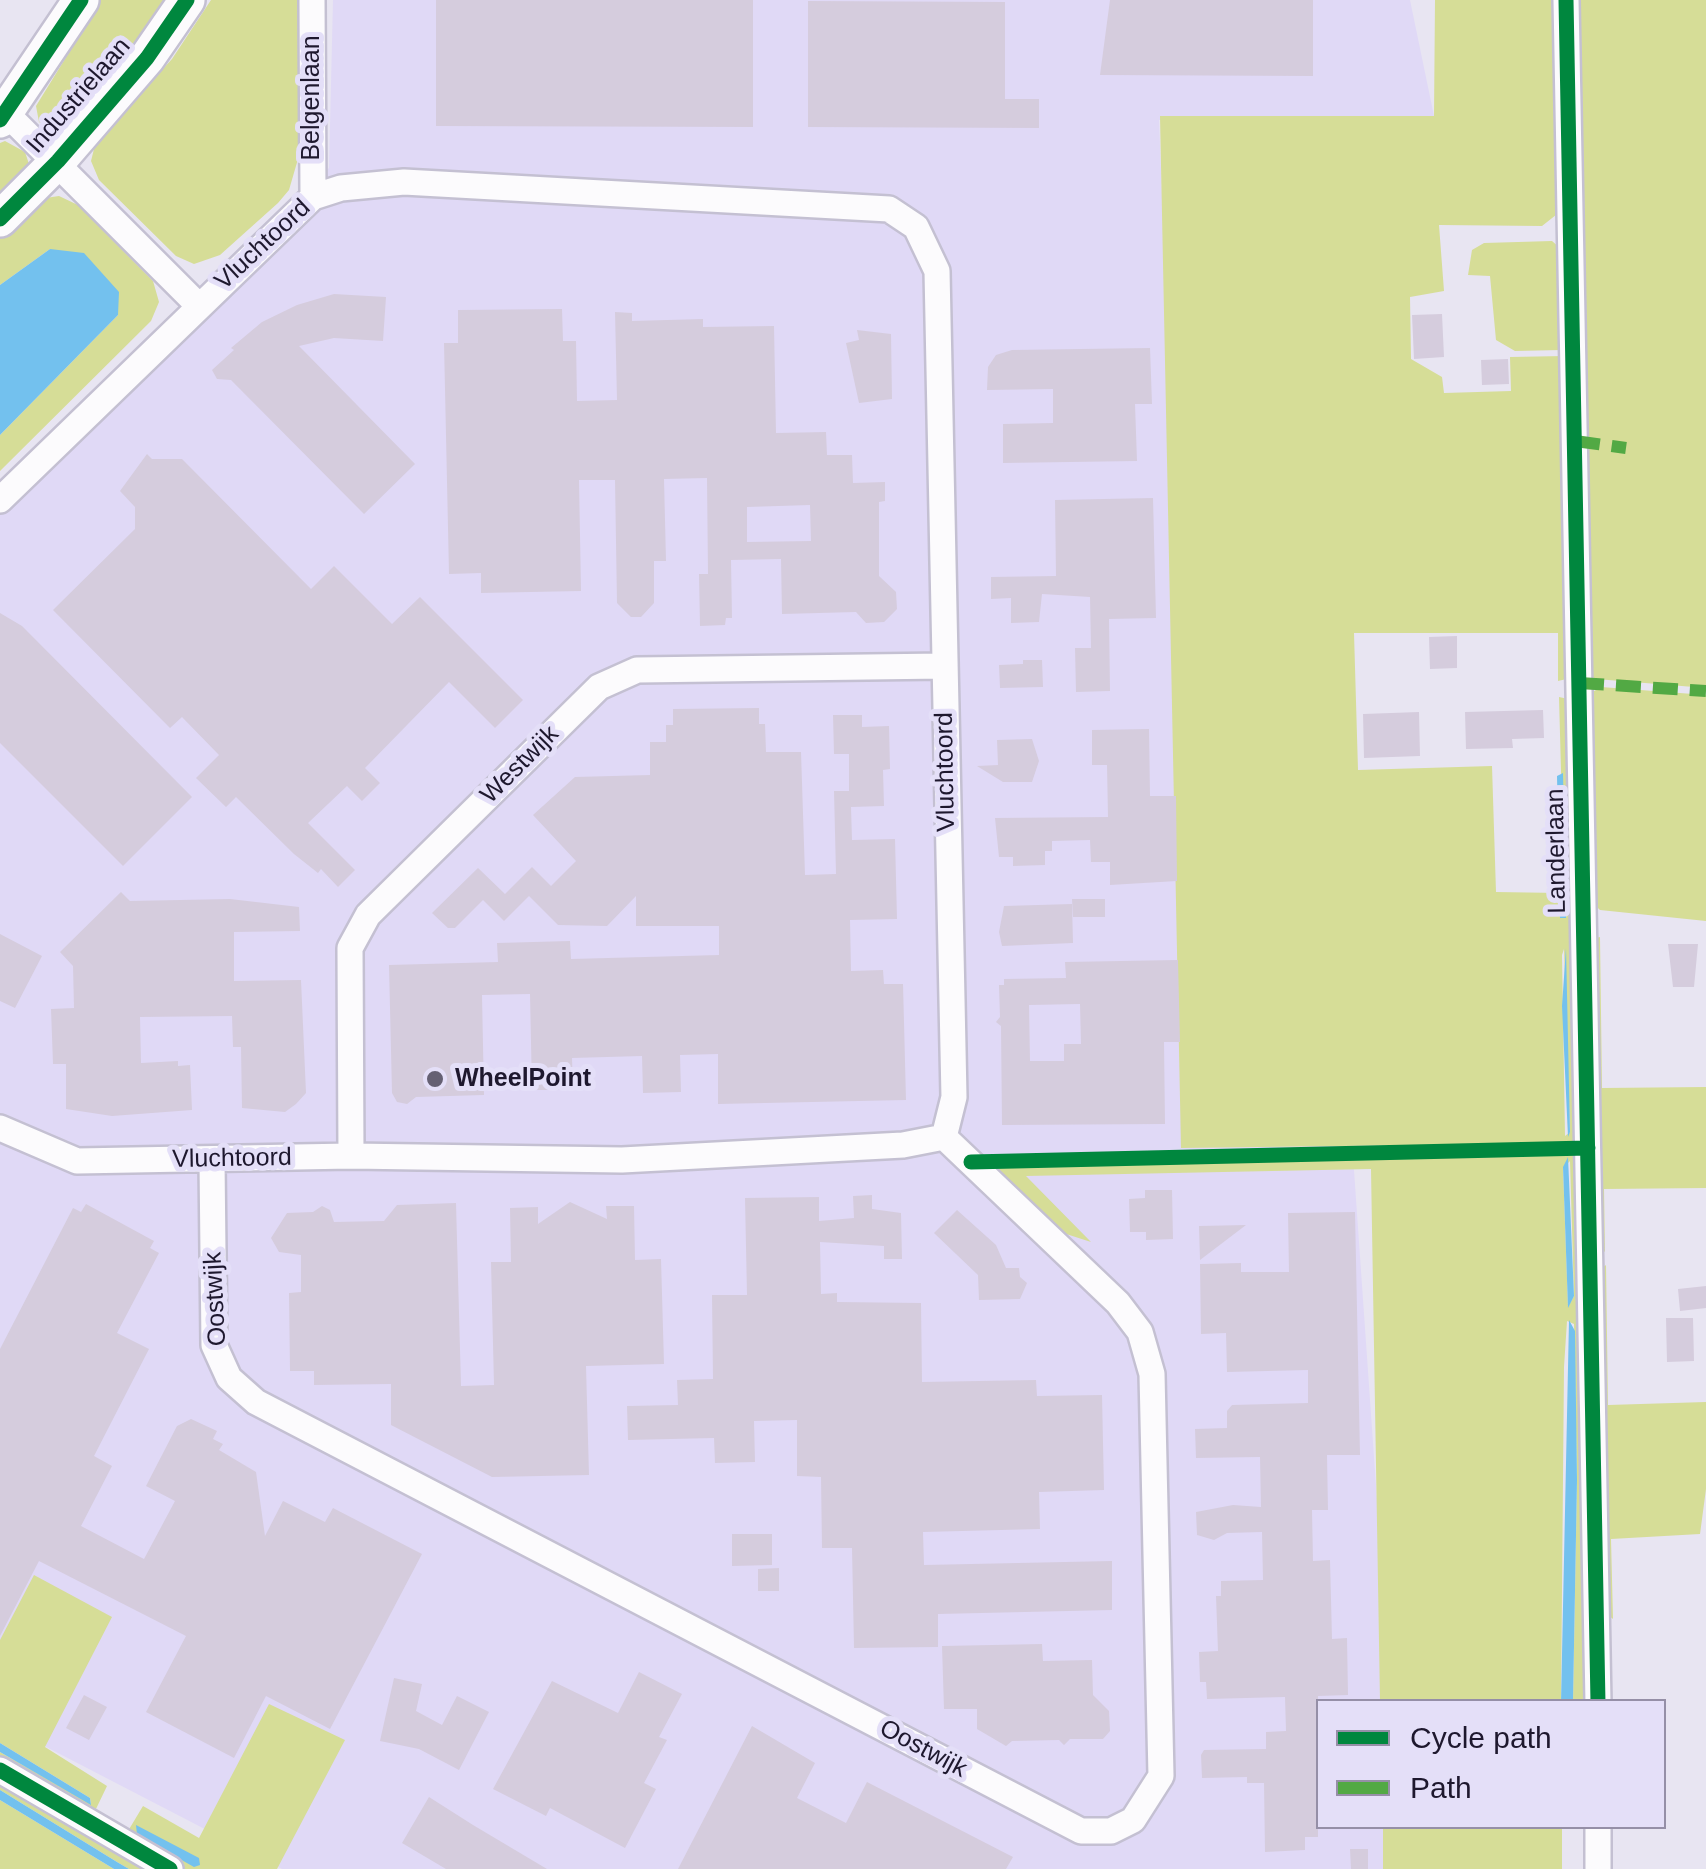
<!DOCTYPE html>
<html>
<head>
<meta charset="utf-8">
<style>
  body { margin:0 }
  #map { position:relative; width:1706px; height:1869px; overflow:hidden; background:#e8e5f2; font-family:Helvetica,sans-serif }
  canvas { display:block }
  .legend { position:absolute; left:1316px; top:1699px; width:350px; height:130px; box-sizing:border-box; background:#e4dff8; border:2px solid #958fa7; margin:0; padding:12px 18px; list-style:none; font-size:30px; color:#1e182e }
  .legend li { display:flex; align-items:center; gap:20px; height:50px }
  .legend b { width:50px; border:2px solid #958fa7 }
</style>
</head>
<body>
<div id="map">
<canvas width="1706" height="1869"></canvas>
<ul class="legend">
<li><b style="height:12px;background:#00873e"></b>Cycle path</li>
<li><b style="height:12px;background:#52a944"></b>Path</li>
</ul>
</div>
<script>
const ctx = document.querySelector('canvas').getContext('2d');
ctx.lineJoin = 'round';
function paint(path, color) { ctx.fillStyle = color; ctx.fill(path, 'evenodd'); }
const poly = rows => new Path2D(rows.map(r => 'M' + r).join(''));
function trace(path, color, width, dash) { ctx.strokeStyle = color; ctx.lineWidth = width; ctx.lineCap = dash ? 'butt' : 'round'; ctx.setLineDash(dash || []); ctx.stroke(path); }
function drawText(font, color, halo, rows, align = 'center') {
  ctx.font = font + ' Helvetica,sans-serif'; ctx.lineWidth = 10; ctx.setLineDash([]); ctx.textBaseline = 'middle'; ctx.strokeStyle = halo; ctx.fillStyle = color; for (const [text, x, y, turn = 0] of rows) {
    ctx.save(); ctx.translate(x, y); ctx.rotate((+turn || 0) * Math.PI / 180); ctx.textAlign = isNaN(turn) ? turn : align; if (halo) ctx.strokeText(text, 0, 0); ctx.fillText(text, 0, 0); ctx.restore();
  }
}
const built = poly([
  [333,0,1410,0,1434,116,1159,120,1197,1080,1350,1113,1391,1701,1318,1702,1318,1826,1400,1827,1403,1869,282,1869,0,1723,0,491,329,168]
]);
const green = poly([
  [88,0,172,0,60,133,52,132,39,122,36,106,76,41,79,15],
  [211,0,298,0,298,159,289,190,278,203,220,255,194,264,176,256,99,180,91,161,96,141,172,59],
  [1435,0,1560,0,1561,211,1542,226,1439,225,1444,291,1410,297,1411,359,1442,377,1444,393,1511,391,1510,357,1564,356,1571,678,1558,681,1558,633,1354,633,1358,770,1492,766,1496,892,1560,893,1560,917,1565,918,1559,697,1573,700,1578,1143,1181,1148,1160,116,1434,116],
  [1564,949,1570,1132,1565,1136,1562,955],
  [1572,0,1706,0,1706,688,1596,679,1585,673],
  [5,141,25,152,30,167,0,206,0,143],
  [59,196,78,205,153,281,159,302,151,321,0,471,0,435,118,315,50,249,0,285,0,235,39,199],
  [1552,241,1560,248,1561,350,1515,351,1496,340,1490,276,1468,275,1472,250,1484,243],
  [1601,687,1706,695,1706,921,1600,910,1589,899,1584,697],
  [1600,937,1602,1088,1706,1087,1706,1188,1604,1189,1605,1252,1595,1243,1596,938],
  [1578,1153,1591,1701,1573,1701,1577,1480,1574,1324,1567,1321,1564,1367,1561,1701,1380,1701,1371,1169,1026,1176,1091,1242,1060,1232,991,1166],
  [1570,1161,1574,1296,1568,1307,1563,1168],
  [1606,1265,1608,1405,1706,1402,1706,1489,1700,1534,1611,1539,1613,1619,1607,1614,1595,1274],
  [34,1575,112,1617,45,1747,107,1786,95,1811,0,1762,0,1752,91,1804,90,1798,0,1743,0,1640],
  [269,1704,345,1740,277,1869,182,1869,128,1831,143,1806,199,1838],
  [0,1776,158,1869,129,1869,117,1862,0,1790],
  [0,1800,114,1869,0,1869],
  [1383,1827,1562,1827,1562,1869,1383,1869]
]);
const water = poly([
  [50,249,84,253,119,292,118,315,0,435,0,285],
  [1563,773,1566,918,1560,918,1557,776],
  [1566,948,1570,1132,1568,1137,1562,1006],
  [1568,1157,1574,1296,1568,1308,1563,1167],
  [1569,1320,1575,1331,1577,1480,1573,1701,1561,1702],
  [0,1743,90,1798,91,1805,0,1752],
  [0,1790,117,1862,129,1869,114,1869,0,1800],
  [136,1825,199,1858,200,1865,194,1867,137,1835]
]);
const building = poly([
  [436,0,753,0,753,127,436,126],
  [1110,0,1313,0,1313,76,1100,75],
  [808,1,1005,2,1005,99,1039,99,1039,128,808,127],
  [334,294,386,297,383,341,334,338,299,346,415,464,364,514,231,380,217,379,212,370,234,350,231,348,262,322,297,305],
  [562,309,563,341,576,341,577,401,617,400,615,312,632,313,632,321,703,319,703,327,774,326,776,433,826,432,827,455,852,455,853,483,885,482,885,501,879,502,879,576,896,592,897,609,884,622,866,623,856,612,782,614,781,559,731,560,732,618,726,618,725,625,700,626,699,574,708,574,707,478,664,479,666,561,654,561,654,603,641,617,631,617,617,603,615,480,579,480,581,591,481,593,481,573,449,574,444,343,458,343,458,310],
  [810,505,811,541,747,542,747,507],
  [1442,314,1444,357,1414,359,1412,315],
  [857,330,891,334,892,399,859,403,846,343,859,340],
  [1150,348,1152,404,1135,404,1137,461,1003,463,1003,424,1053,423,1053,389,987,390,988,367,996,355,1012,350],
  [1508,359,1509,384,1482,385,1481,360],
  [147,454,152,459,182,459,311,589,334,566,392,624,420,597,523,700,495,728,449,682,365,768,380,783,362,801,347,786,308,823,355,870,338,887,321,869,318,873,294,854,236,797,226,807,196,778,219,755,182,717,170,728,53,610,135,529,135,507,120,491],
  [1153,498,1156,618,1109,619,1110,691,1076,692,1075,648,1091,648,1090,597,1042,594,1039,622,1011,623,1011,598,991,599,991,577,1056,576,1055,500],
  [0,613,22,626,192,797,123,866,0,743],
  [1457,636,1457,668,1430,669,1429,637],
  [1023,660,1042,660,1043,687,1000,688,999,665,1023,664],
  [759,708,759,724,765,724,766,752,801,752,805,875,836,874,834,791,849,791,849,754,834,754,833,715,862,715,862,727,889,726,890,769,883,770,884,806,851,807,852,840,895,839,897,919,850,920,851,971,883,970,884,984,903,984,906,1100,718,1104,718,1054,680,1055,681,1092,643,1093,642,1056,572,1058,573,1090,532,1090,530,994,482,995,484,1095,416,1097,407,1104,397,1102,392,1093,389,965,498,962,497,943,570,941,571,959,719,955,719,926,636,926,636,896,607,926,558,925,529,896,504,921,483,900,455,928,448,928,432,913,478,868,505,894,532,867,551,886,576,861,533,815,575,777,650,775,650,742,666,742,666,725,673,725,673,709],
  [1543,710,1544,738,1512,739,1513,748,1466,749,1465,712],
  [1419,712,1420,756,1364,758,1363,714],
  [1149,729,1150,796,1176,796,1177,881,1110,885,1110,862,1091,862,1090,840,1052,841,1052,851,1045,851,1045,865,1013,866,1013,857,999,857,995,818,1108,817,1107,765,1092,765,1092,730],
  [1032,739,1039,761,1032,782,1003,782,977,766,998,765,997,740],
  [121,892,130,901,230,899,299,907,300,931,234,932,234,981,301,980,306,1093,296,1104,285,1112,242,1108,241,1047,233,1047,232,1016,140,1017,141,1063,178,1061,178,1066,190,1065,192,1110,112,1116,66,1109,66,1064,53,1064,51,1009,74,1008,73,966,60,952],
  [1072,899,1105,899,1105,917,1073,917],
  [1072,904,1073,943,1002,946,999,932,1004,906],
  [0,934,42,956,15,1008,0,1001],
  [1668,944,1698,944,1694,987,1673,987],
  [1178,960,1180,1042,1164,1042,1165,1124,1002,1125,1001,1026,996,1022,1000,1017,999,985,1004,985,1004,979,1066,978,1065,962],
  [1080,1004,1081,1044,1064,1044,1064,1061,1030,1061,1029,1005],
  [1145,1190,1172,1190,1173,1239,1146,1240,1146,1232,1130,1232,1129,1199,1145,1198],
  [872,1195,872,1209,901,1213,902,1259,884,1259,884,1246,820,1242,821,1294,837,1293,837,1302,921,1303,922,1382,1036,1380,1037,1396,1102,1395,1104,1490,1039,1492,1040,1529,923,1532,924,1565,1112,1561,1112,1610,938,1614,938,1647,854,1648,852,1548,822,1548,821,1477,797,1476,797,1420,754,1421,755,1462,715,1463,714,1438,628,1440,627,1406,678,1405,677,1380,713,1379,712,1295,747,1295,745,1198,819,1197,819,1221,854,1218,853,1196],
  [570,1202,607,1219,606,1206,634,1206,635,1260,661,1259,664,1364,586,1366,589,1475,492,1477,391,1425,391,1384,314,1385,314,1371,290,1371,289,1293,301,1292,301,1255,279,1252,271,1238,287,1213,313,1212,322,1206,330,1210,334,1222,384,1221,397,1205,456,1203,461,1386,494,1385,491,1262,511,1262,510,1208,538,1207,538,1224],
  [86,1204,154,1241,150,1248,159,1253,117,1333,149,1349,94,1456,112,1466,81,1526,144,1559,175,1501,146,1486,177,1426,191,1419,217,1431,213,1439,223,1444,219,1450,256,1472,265,1536,283,1501,325,1522,333,1508,422,1554,330,1729,266,1696,234,1758,146,1712,186,1636,39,1561,0,1636,0,1349,73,1208,81,1212],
  [957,1210,996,1245,1006,1268,1019,1268,1020,1277,1027,1283,1020,1299,979,1300,978,1275,934,1233],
  [1355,1212,1360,1455,1327,1455,1328,1510,1312,1510,1313,1561,1330,1560,1332,1639,1347,1638,1348,1695,1318,1696,1318,1837,1305,1837,1305,1850,1265,1852,1264,1783,1247,1783,1247,1777,1202,1778,1201,1755,1204,1750,1266,1749,1266,1732,1286,1731,1285,1697,1207,1699,1206,1682,1200,1682,1199,1652,1218,1651,1216,1596,1221,1596,1221,1581,1263,1580,1262,1532,1227,1533,1214,1540,1197,1535,1196,1512,1233,1505,1261,1507,1260,1457,1196,1458,1195,1429,1227,1428,1227,1411,1232,1405,1308,1403,1308,1370,1227,1372,1226,1333,1201,1334,1200,1264,1241,1263,1241,1272,1289,1272,1288,1213],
  [1246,1225,1200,1260,1199,1226],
  [1706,1286,1706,1308,1680,1311,1678,1289],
  [1666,1318,1693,1318,1694,1361,1667,1362],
  [732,1534,772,1534,772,1565,732,1566],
  [779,1568,779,1591,758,1591,758,1569],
  [1042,1644,1043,1661,1092,1660,1093,1695,1109,1711,1110,1731,1103,1739,1070,1739,1064,1745,1059,1740,1012,1741,1006,1746,977,1729,977,1709,944,1709,942,1646],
  [639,1672,682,1694,659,1737,667,1740,644,1783,656,1789,625,1848,550,1808,546,1816,493,1789,552,1681,618,1713],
  [394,1678,422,1684,416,1711,442,1725,457,1696,489,1712,459,1770,419,1749,380,1741],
  [84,1695,107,1707,89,1740,66,1728],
  [752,1726,815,1763,797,1798,846,1823,867,1782,1013,1857,1006,1869,678,1869],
  [429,1797,473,1825,547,1869,446,1869,402,1843],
  [1350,1849,1368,1849,1368,1869,1351,1869]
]);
const minor = poly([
  [312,0,313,197],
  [1566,0,1598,1702],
  [6,113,199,306],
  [0,500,313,197,341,188,404,182,889,209,916,227,937,271,954,1097,944,1137,903,1145,622,1160,351,1156,77,1161,0,1128],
  [351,1156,350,948,368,915,599,687,637,670,944,666],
  [212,1161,214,1345,229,1378,256,1402,1081,1831,1111,1831,1133,1820,1161,1776,1152,1374,1140,1332,1118,1303,944,1137],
  [0,1770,170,1869],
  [1598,1826,1598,1869]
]);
const secondary = poly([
  [0,120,81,0],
  [0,219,58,161,147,58,187,0]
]);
const quiet = poly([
  [1575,441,1626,448],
  [1579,683,1706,691]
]);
const cycleway = poly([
  [1566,0,1598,1702],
  [0,120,81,0],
  [0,219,58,161,147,58,187,0],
  [971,1162,1588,1148],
  [0,1770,170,1869]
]);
const markers = [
  [435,1079,10,"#656073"]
];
const streetNames = [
  ["Industrielaan",79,96,-49],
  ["Belgenlaan",312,98,-90],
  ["Vluchtoord",263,245,-43],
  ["Westwijk",520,765,-45],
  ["Vluchtoord",946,772,-91],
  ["Landerlaan",1557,851,-91],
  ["Vluchtoord",232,1159,-1],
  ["Oostwijk",216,1299,-93],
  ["Oostwijk",923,1749,28]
];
const poiNames = [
  ["WheelPoint",455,1079]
];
paint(built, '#e0d9f6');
paint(green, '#d6dd97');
paint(water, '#73c1ee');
paint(building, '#d5ccdd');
trace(minor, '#c4c0d2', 30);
trace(secondary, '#c4c0d2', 40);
trace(minor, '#fcfbfd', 25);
trace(secondary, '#fcfbfd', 35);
trace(quiet, '#52a944', 12, [25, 12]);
trace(cycleway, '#00873e', 15);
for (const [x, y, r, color] of markers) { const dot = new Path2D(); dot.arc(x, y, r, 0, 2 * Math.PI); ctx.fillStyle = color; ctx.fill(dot); trace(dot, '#e4dff8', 4); }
drawText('25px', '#1e182e', '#e4dff8', streetNames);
drawText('bold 25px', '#1e182e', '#e4dff8', poiNames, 'left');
</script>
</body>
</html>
